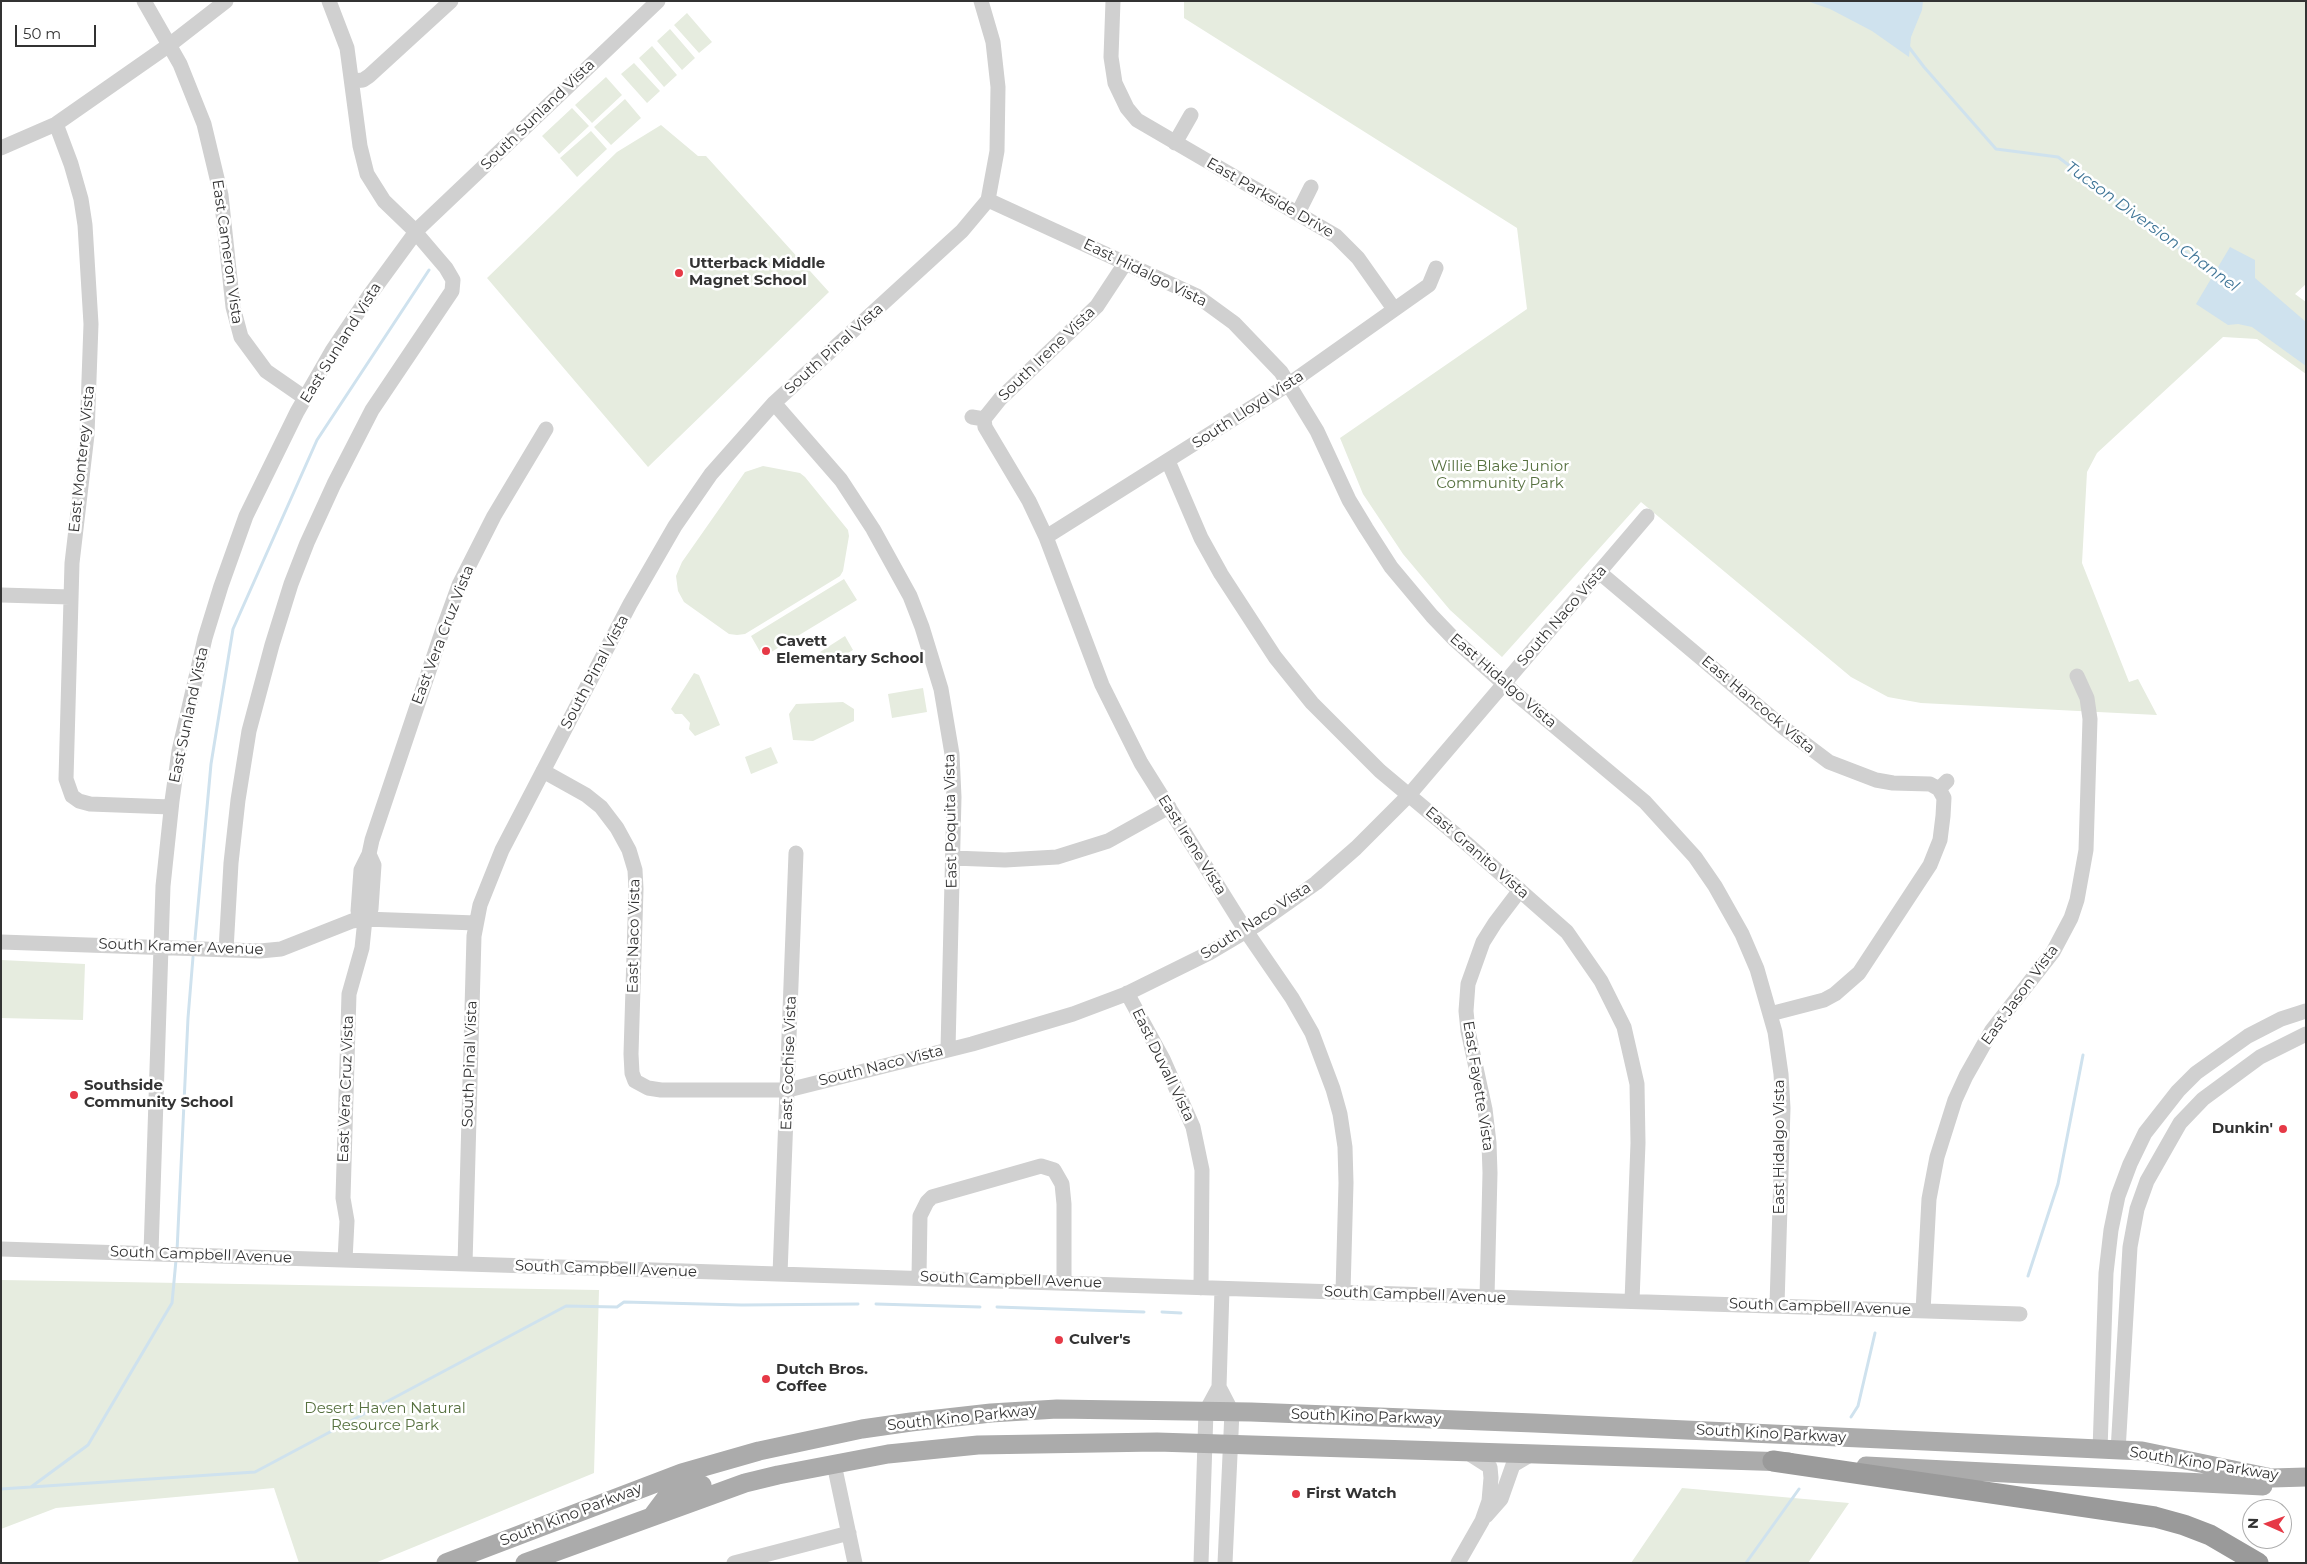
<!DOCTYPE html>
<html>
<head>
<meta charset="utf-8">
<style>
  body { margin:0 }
  #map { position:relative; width:2307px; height:1564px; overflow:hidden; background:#fff; font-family:Montserrat,sans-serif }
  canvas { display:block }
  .frame { position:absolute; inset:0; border:2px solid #333; pointer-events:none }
  .north { position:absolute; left:2242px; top:1499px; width:50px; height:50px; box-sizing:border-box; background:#fff; border:1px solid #adadad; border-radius:50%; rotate:272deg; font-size:14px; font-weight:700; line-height:20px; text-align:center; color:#333 }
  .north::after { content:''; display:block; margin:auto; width:18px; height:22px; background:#e63946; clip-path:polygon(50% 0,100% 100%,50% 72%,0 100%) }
  .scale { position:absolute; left:15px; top:25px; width:81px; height:22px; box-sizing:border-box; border:2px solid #333; border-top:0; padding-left:6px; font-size:15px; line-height:18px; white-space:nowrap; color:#333; -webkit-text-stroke:4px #fff; paint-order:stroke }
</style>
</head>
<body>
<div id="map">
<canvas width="2307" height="1564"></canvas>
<div class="frame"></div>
<div class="north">N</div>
<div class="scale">50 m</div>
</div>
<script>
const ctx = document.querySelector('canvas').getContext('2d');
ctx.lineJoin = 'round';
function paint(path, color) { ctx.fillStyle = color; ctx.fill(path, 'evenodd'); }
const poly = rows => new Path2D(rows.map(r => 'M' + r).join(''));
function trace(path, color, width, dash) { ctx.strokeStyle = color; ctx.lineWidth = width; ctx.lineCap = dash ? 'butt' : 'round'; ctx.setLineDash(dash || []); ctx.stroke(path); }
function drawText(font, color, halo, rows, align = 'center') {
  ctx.font = font + ' Montserrat,sans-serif'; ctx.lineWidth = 5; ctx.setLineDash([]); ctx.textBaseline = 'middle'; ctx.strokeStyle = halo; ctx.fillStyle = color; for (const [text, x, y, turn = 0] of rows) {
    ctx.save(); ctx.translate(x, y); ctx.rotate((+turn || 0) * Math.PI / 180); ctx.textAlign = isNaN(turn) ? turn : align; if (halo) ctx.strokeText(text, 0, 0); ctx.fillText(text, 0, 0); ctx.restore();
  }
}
const green = poly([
  [1184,1,2306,1,2306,284,2295,294,2306,302,2306,374,2257,339,2223,337,2097,453,2087,472,2082,563,2129,682,2138,679,2157,715,1921,703,1888,697,1851,677,1641,502,1502,657,1450,610,1403,554,1363,494,1340,438,1527,309,1517,228,1184,18],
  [687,13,712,42,699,53,674,25],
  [670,29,695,58,682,70,657,41],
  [652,46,677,75,664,87,639,58],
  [634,63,660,91,647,103,621,74],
  [606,77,622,95,592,123,575,105],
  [625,99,641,118,611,145,594,127],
  [572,108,589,126,559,154,542,136],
  [661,125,698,156,706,156,829,292,648,467,487,278,617,152],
  [591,131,607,149,577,177,560,158],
  [763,466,800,473,805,477,848,530,849,536,843,571,840,576,745,634,737,635,729,634,684,602,678,591,676,576,682,562,745,472],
  [844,579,857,600,763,657,751,636],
  [845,636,853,650,828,665,820,652],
  [694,673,699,675,720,725,695,736,689,729,690,723,682,714,675,714,671,709],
  [923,688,927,712,892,718,888,694],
  [843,702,854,709,854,721,813,741,793,740,789,714,796,704],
  [771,747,778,763,751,774,745,757],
  [1,960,85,964,83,1020,1,1018],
  [1,1280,599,1290,594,1473,375,1563,299,1563,274,1488,56,1508,1,1529],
  [1682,1488,1849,1503,1808,1563,1631,1563]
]);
const water = poly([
  [1807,1,1923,1,1922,10,1911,37,1909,57,1872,31,1830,9],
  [2230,247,2255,260,2255,278,2306,322,2306,366,2252,327,2238,324,2228,325,2196,304]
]);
const stream = poly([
  [1908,46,1924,67,1996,149,2058,157,2217,276],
  [195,939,211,764,233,629,317,440,429,270],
  [177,1251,188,1018,193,957],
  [2028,1276,2058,1184,2083,1055],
  [876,1304,980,1307],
  [997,1307,1144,1312],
  [1162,1312,1181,1313],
  [1851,1417,1858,1406,1875,1333],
  [31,1487,88,1445,172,1303,176,1260],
  [1,1489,255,1472,566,1306,617,1307,624,1302,742,1305,858,1304],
  [1746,1563,1799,1489]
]);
const minor = poly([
  [144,1,180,64,204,124,221,195,233,307,241,337,266,371,305,398],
  [1113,1,1111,57,1115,83,1127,108,1137,120,1336,236,1358,258,1394,309],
  [353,81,363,80,369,76,451,1],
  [56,124,71,164,81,199,85,225,91,324,87,435,72,563,66,779,72,796,79,801,90,804,171,807],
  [1175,143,1191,115],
  [1,148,56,124,172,43,226,1],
  [988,200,1197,296,1234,323,1281,372,1317,431,1349,500,1366,528,1391,567,1432,616,1455,640,1503,683,1645,802,1695,857,1715,886,1742,934,1757,969,1775,1032,1781,1074,1783,1108,1777,1305],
  [1298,213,1311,187],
  [774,403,841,480,873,529,910,596,922,627,941,689,952,754,954,797,948,1049],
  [972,417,984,419,985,427,1029,501,1046,537,1102,685,1141,763,1246,931,1292,998,1312,1033,1333,1089,1340,1114,1345,1147,1346,1183,1343,1292],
  [984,419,1000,399,1097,306,1126,262],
  [1168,461,1201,538,1221,574,1275,657,1312,703,1380,771,1466,843,1567,932,1601,981,1624,1027,1637,1084,1638,1143,1632,1301],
  [1046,537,1289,384,1429,285,1436,268],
  [1599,572,1784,728,1829,762,1876,780,1893,783,1930,784,1939,789,1947,781],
  [1,595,70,597],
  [543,771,586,795,601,807,617,828,629,850,635,870,636,889,631,1054,632,1073,635,1081],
  [369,854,374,865,371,909,365,919,358,911,361,870,369,854,372,840,442,632,459,585,494,516,546,429],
  [953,858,1005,860,1057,857,1108,841,1169,807],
  [1,942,260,951,281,949,352,921,365,919,476,923],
  [226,950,231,863,238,800,249,731,272,645,291,584,307,543,334,484,372,410,452,291,453,280,446,268,411,227,384,201,367,174,360,146,347,48,329,1],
  [1127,993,1163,1059,1193,1127,1202,1170,1201,1288],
  [1770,1014,1824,1000,1835,994,1859,973,1930,865,1940,840,1943,816,1944,798,1939,789],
  [635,1081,648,1088,661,1090,788,1090,972,1044,1073,1014,1126,994,1209,953,1258,924,1316,883,1356,848,1409,795,1647,516],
  [1,1249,2020,1314],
  [151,1252,163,886,172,801,179,751,205,638,221,586,246,516,297,412,332,351,369,296,418,229,658,1],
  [345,1260,347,1221,343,1198,349,994,362,948,365,919],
  [465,1264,474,936,480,905,502,850,630,604,675,526,711,474,774,403,962,231,988,200,997,151,998,87,993,42,981,1],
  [780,1274,796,853],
  [919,1277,920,1216,927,1202,932,1197,1041,1166,1054,1170,1062,1184,1064,1204,1064,1283],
  [1222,1289,1219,1387,1232,1412,1225,1563],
  [1487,1297,1490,1173,1489,1143,1485,1109,1468,1031,1466,1011,1468,984,1483,942,1495,923,1520,890],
  [1923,1311,1929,1199,1937,1157,1955,1100,1966,1076,1992,1030,2053,952,2071,918,2077,900,2086,850,2090,719,2087,698,2077,676],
  [2100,1450,2106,1273,2111,1230,2118,1196,2130,1164,2145,1133,2178,1091,2196,1073,2248,1036,2281,1019,2306,1011],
  [2118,1451,2130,1247,2137,1209,2147,1181,2180,1123,2203,1099,2260,1057,2306,1034],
  [834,1464,855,1563],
  [1486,1516,1501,1499,1513,1465,1530,1455],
  [734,1563,849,1533],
  [1201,1563,1206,1411,1219,1387],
  [1458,1563,1482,1521,1489,1501,1491,1478,1490,1467,1468,1453]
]);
const major = poly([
  [1866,1466,2263,1486],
  [653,1515,668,1495,702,1485],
  [446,1563,682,1473,759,1451,862,1429,911,1422,991,1413,1057,1409,1251,1412,1534,1423,2142,1451,2272,1478,2306,1477],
  [525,1563,745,1483,778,1475,888,1454,978,1445,1157,1442,1789,1462]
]);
const highway = poly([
  [1773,1461,2155,1517,2184,1525,2210,1535,2258,1563]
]);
const markers = [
  [679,273,5,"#e63946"],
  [766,651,5,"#e63946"],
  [74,1095,5,"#e63946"],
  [2283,1129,5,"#e63946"],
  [1059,1340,5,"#e63946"],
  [766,1379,5,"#e63946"],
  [1296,1494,5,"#e63946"]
];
const streetNames = [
  ["South Sunland Vista",538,115,-44],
  ["East Parkside Drive",1270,198,30],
  ["East Cameron Vista",227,252,82],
  ["East Hidalgo Vista",1145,273,26],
  ["East Sunland Vista",341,343,-58],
  ["South Pinal Vista",834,349,-42],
  ["South Irene Vista",1047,354,-44],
  ["South Lloyd Vista",1248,410,-33],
  ["East Monterey Vista",82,459,-84],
  ["South Naco Vista",1562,616,-49],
  ["East Vera Cruz Vista",443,635,-69],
  ["South Pinal Vista",595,672,-62],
  ["East Hidalgo Vista",1503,681,41],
  ["East Hancock Vista",1758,705,40],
  ["East Sunland Vista",189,715,-78],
  ["East Poquita Vista",951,821,-91],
  ["East Irene Vista",1192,845,58],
  ["East Granito Vista",1477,853,41],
  ["South Naco Vista",1256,921,-33],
  ["East Naco Vista",634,936,-89],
  ["South Kramer Avenue",181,947,2],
  ["East Jason Vista",2020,995,-54],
  ["East Cochise Vista",789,1063,-88],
  ["South Pinal Vista",470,1064,-88],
  ["East Duvall Vista",1163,1065,64],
  ["South Naco Vista",881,1066,-14],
  ["East Fayette Vista",1478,1086,81],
  ["East Vera Cruz Vista",346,1089,-88],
  ["East Hidalgo Vista",1780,1147,-90],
  ["South Campbell Avenue",201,1255,2],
  ["South Campbell Avenue",606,1269,2],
  ["South Campbell Avenue",1011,1280,2],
  ["South Campbell Avenue",1415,1295,2],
  ["South Campbell Avenue",1820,1307,2],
  ["South Kino Parkway",1366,1417,2],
  ["South Kino Parkway",962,1418,-6],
  ["South Kino Parkway",1771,1434,3],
  ["South Kino Parkway",2204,1464,9],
  ["South Kino Parkway",571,1515,-21]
];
const poiNames = [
  ["Utterback Middle",689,264],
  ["Magnet School",689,281],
  ["Cavett",776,642],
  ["Elementary School",776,659],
  ["Southside",84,1086],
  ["Community School",84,1103],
  ["Dunkin'",2273,1129,"right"],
  ["Culver's",1069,1340],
  ["Dutch Bros.",776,1370],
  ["Coffee",776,1387],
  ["First Watch",1306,1494]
];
const parkNames = [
  ["Willie Blake Junior",1500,467],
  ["Community Park",1500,484],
  ["Desert Haven Natural",385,1409],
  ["Resource Park",385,1426]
];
const waterNames = [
  ["Tucson Diversion Channel",2152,227,36]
];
paint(green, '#e6ecdf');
paint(water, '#cfe2ee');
trace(stream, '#cfe2ee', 3);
trace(minor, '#d0d0d0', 15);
trace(major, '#ababab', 19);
trace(highway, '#9a9a9a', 21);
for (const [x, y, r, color] of markers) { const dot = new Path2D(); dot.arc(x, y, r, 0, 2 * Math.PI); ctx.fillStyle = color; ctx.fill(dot); trace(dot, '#fff', 2); }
drawText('15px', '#333', '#fff', streetNames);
drawText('bold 15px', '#333', '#fff', poiNames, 'left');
drawText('15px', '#56703f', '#fff', parkNames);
drawText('italic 16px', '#3f7597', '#fff', waterNames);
</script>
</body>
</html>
